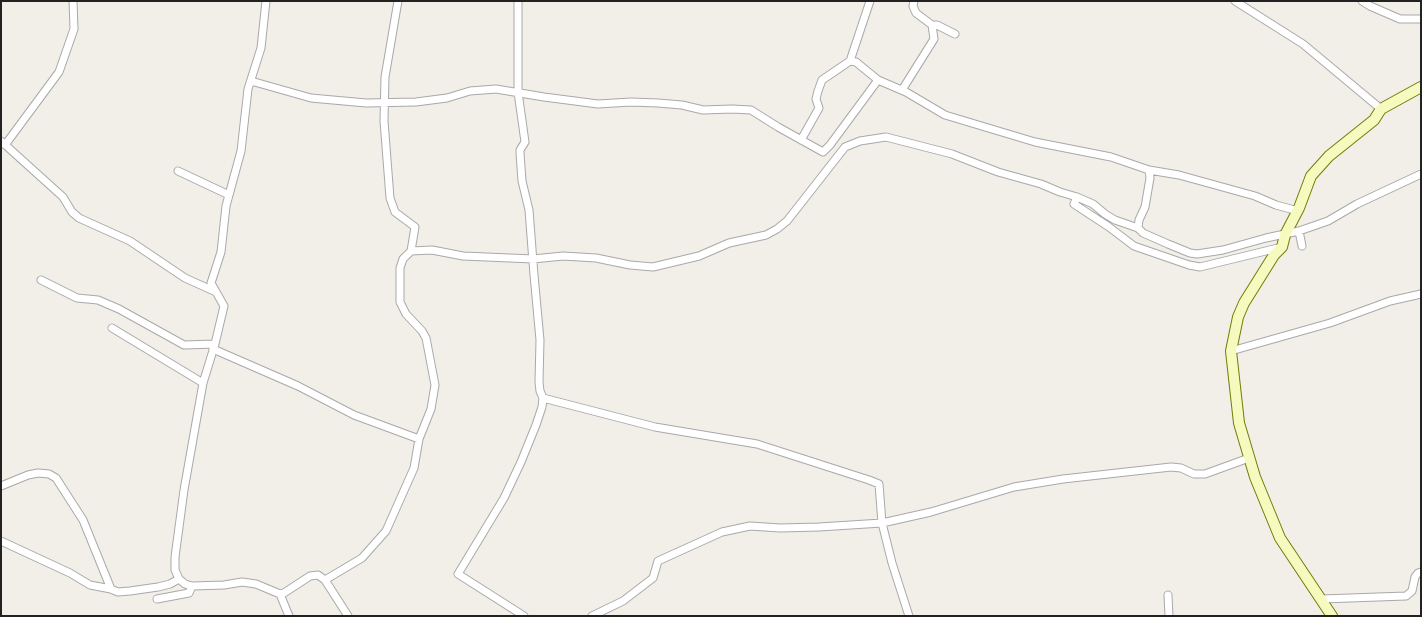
<!DOCTYPE html>
<html>
<head>
<meta charset="utf-8">
<style>
  body { margin:0 }
  #map { position:relative; width:1422px; height:617px; overflow:hidden; background:#f2efe9; font-family:"Archivo Narrow",sans-serif }
  canvas { display:block }
  .frame { position:absolute; inset:0; border:2px solid #222; pointer-events:none }
</style>
</head>
<body>
<div id="map">
<canvas width="1422" height="617"></canvas>
<div class="frame"></div>
</div>
<script>
const ctx = document.querySelector('canvas').getContext('2d');
ctx.lineJoin = 'round';
const poly = rows => new Path2D(rows.map(r => 'M' + r).join(''));
function trace(path, color, width, dash) { ctx.strokeStyle = color; ctx.lineWidth = width; ctx.lineCap = dash ? 'butt' : 'round'; ctx.setLineDash(dash || []); ctx.stroke(path); }
const street = poly([
  [398,1,385,77,384,121,390,198,395,212,415,227,411,251],
  [518,1,518,92,525,142,520,150,520,153,522,181,529,210,534,275,540,340,539,382,540,391,543,398,655,427,757,444,869,480,879,484,882,523,892,563,909,616],
  [1235,1,1303,44,1381,109],
  [1362,1,1370,6,1400,19,1421,19],
  [932,25,937,25,955,34],
  [850,61,870,1],
  [251,81,311,98,366,103,416,102,447,98,470,91,496,89,544,97,598,104,631,102,658,103,682,105,703,110,732,109,751,110,778,127,823,152,830,145,878,80,906,92,945,115,1035,142,1111,157,1149,170,1150,178,1145,207,1139,220,1138,228],
  [902,90,934,39,932,25,916,13,913,6,914,1],
  [801,140,819,108,816,99,818,91,822,80,850,61,856,62,878,80],
  [1,141,63,197,72,212,79,218,130,241,185,278,216,292],
  [5,145,59,72,74,29,73,1],
  [1149,170,1179,175,1255,196,1276,205,1298,211],
  [178,171,229,195],
  [1077,197,1074,204,1109,227,1134,246,1189,265,1200,267,1282,247],
  [1299,231,1302,246],
  [41,280,77,298,98,300,119,309,184,345,215,344],
  [112,328,203,383],
  [213,349,298,386,354,415,419,439],
  [1231,351,1330,323,1390,301,1421,294],
  [1,486,28,475,38,473,49,474,56,478,83,520,111,589,113,590,118,592,130,591,158,587,170,584,179,579,175,570,175,557,184,490,203,383,215,344,224,306,211,283,221,252,226,206,241,151,248,89,261,48,266,1],
  [1,541,70,573,90,585,111,589],
  [179,579,185,584,192,586,224,585,242,582,256,584,280,594,284,593,310,576,318,575,325,580,348,616],
  [325,580,362,558,386,531,414,468,419,439,431,409,435,385,426,338,422,331,406,314,400,302,400,268,403,259,411,251,432,250,463,256,533,259,563,256,596,258,630,265,653,267,699,256,729,243,766,235,777,229,787,221,845,147,860,141,886,137,952,154,998,172,1041,184,1060,192,1077,197,1093,204,1105,214,1115,220,1138,228,1143,233,1168,244,1190,253,1197,254,1223,250,1266,238,1299,231,1328,221,1357,204,1421,174],
  [280,594,289,616],
  [1168,595,1169,616],
  [157,599,189,593,192,586],
  [1322,599,1406,596,1412,591,1415,577,1418,573,1421,572],
  [524,616,458,574,504,498,521,462,536,425,542,407,543,398],
  [592,616,623,601,653,578,658,561,722,532,750,526,780,528,819,527,882,523,931,512,1014,487,1063,479,1171,467,1181,468,1194,474,1205,474,1249,458]
]);
const secondary = poly([
  [1332,616,1280,538,1255,477,1239,423,1231,351,1238,317,1244,303,1274,255,1282,247,1285,235,1299,208,1311,176,1329,156,1374,120,1381,109,1421,87]
]);
trace(street, '#a9a9a9', 9);
trace(secondary, '#707d05', 12);
trace(street, '#fff', 7);
trace(secondary, '#f7fabf', 10);
</script>
</body>
</html>
